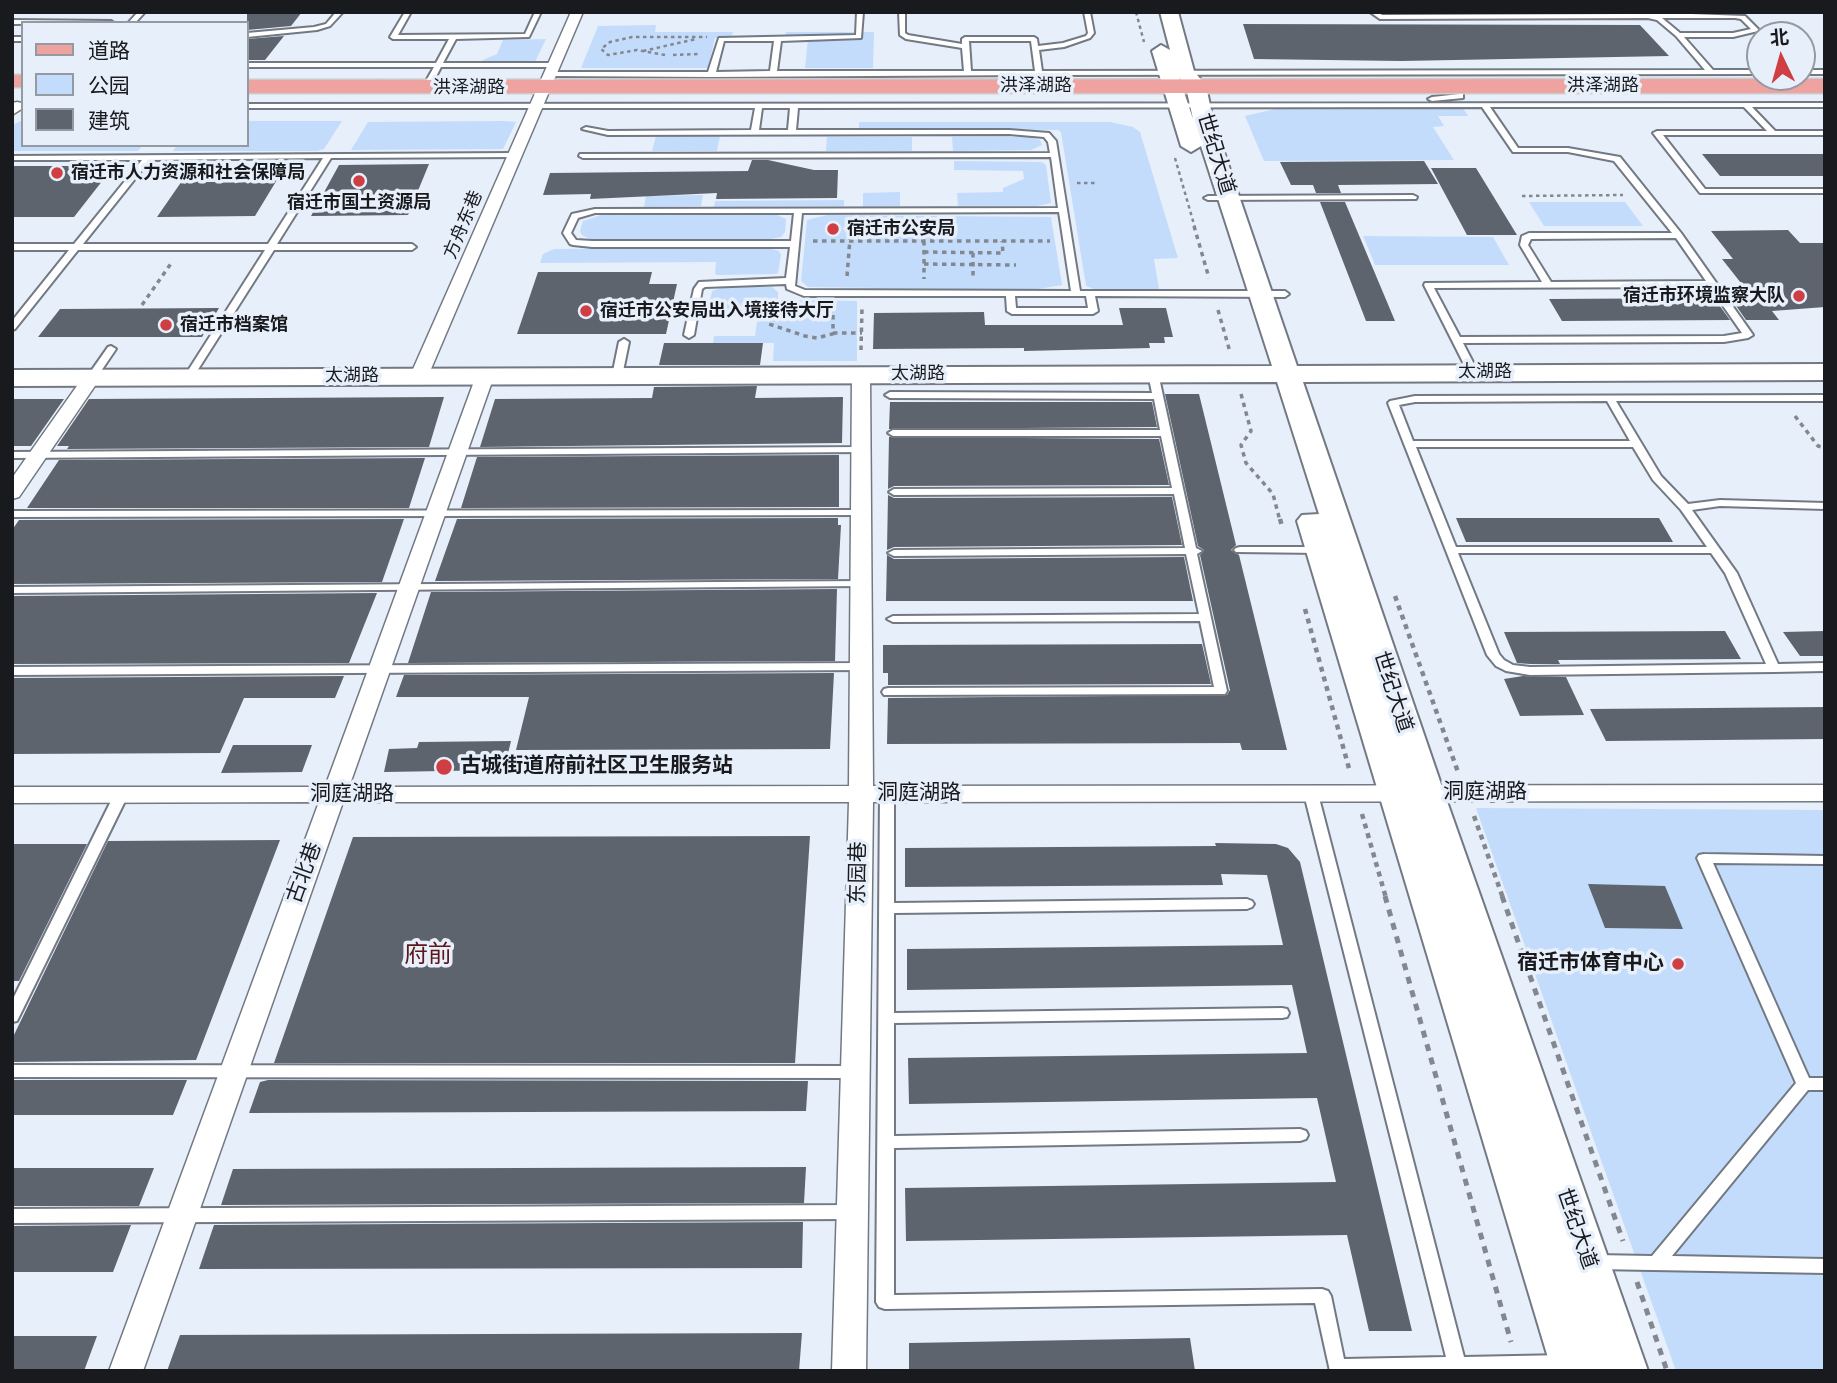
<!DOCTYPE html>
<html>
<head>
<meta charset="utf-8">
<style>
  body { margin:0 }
  #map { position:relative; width:1837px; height:1383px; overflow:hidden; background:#e7effa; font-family:"Source Serif 4","Noto Sans SC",serif }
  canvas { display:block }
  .frame { position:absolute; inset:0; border:14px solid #181a1e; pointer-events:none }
  .legend { position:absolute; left:21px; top:21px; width:228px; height:126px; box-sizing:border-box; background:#e7effa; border:2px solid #949aa2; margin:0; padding:9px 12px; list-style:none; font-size:21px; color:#181a1e }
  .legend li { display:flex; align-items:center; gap:14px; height:35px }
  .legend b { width:35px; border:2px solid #949aa2 }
  .north { position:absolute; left:1746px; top:21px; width:70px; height:70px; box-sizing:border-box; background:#e7effa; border:2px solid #949aa2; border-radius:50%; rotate:355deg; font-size:19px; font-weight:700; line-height:28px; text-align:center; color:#181a1e }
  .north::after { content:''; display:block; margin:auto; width:24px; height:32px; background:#ce3e42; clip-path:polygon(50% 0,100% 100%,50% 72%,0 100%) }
</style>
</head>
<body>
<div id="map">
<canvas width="1837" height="1383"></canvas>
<div class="frame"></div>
<ul class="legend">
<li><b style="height:9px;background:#eea3a1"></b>道路</li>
<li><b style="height:19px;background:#c3dcfc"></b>公园</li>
<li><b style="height:19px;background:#5d646d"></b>建筑</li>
</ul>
<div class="north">北</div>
</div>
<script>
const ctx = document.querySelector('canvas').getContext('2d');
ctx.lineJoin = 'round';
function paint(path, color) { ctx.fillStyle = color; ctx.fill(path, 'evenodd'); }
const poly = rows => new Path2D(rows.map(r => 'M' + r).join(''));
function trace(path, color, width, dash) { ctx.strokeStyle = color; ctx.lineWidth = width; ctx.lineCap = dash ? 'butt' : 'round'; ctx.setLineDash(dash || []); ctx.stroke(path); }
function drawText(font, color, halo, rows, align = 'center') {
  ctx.font = font + ' "Source Serif 4","Noto Sans SC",serif'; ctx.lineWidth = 7; ctx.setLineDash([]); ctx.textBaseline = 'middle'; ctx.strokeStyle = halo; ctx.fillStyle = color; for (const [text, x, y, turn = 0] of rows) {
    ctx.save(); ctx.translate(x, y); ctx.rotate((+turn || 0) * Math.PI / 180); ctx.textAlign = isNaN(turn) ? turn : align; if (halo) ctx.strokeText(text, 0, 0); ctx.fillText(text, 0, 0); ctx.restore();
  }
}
const green = poly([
  [656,25,655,32,733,32,731,38,715,38,708,68,581,68,598,26],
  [786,32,874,32,873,68,805,68,808,38,785,37],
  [546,39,532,68,480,68,483,60,497,54,503,40],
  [1463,108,1468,116,1438,116,1444,126,1433,127,1454,160,1264,161,1245,116,1275,109],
  [23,120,23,145,143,145,138,151,12,151,12,125],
  [247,121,342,121,324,149,317,151,173,151,177,145,247,145],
  [503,121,516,122,503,149,351,150,368,122],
  [859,122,1110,122,1133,127,1140,132,1178,258,1154,259,1159,289,1094,289,1086,286,1061,132,1058,130,859,128],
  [656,136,720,136,717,151,652,151],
  [827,137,912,137,912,151,826,151],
  [952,137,1029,137,1040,140,1042,145,1031,150,953,151],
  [954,161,1042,162,1046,165,1051,203,1037,206,958,206,957,193,1003,192,1003,188,1024,179,1023,171,954,170],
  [900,192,900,206,863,207,863,193],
  [703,195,701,206,644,207,646,196],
  [844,200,844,206,714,207,715,201],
  [1529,202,1625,202,1643,226,1544,226],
  [601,215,777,215,786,219,785,232,781,237,766,240,590,239,582,235,580,231,583,221],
  [827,215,1051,217,1062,285,1032,290,808,287,801,281,807,220],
  [1363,236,1493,237,1509,265,1375,265],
  [767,248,779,251,781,255,778,273,775,274,718,275,715,274,716,262,540,263,543,254,554,249],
  [724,287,772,287,778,292,778,300,857,301,857,361,773,361,774,343,713,343,714,336,755,336,758,313,708,313,712,291],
  [1476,808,1825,810,1825,1371,1676,1371]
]);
const building = poly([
  [247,12,302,12,291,26,247,30],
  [1243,24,1640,25,1669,56,1401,61,1254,59],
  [284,36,265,60,247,60,247,39],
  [1702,154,1825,154,1825,176,1720,176],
  [752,160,768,160,814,170,838,170,837,198,716,199,717,193,590,199,591,194,543,195,550,173,748,171],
  [1424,161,1438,184,1338,185,1341,193,1316,193,1313,185,1291,185,1280,162],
  [429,164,408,215,311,216,339,165],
  [193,165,286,165,255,216,157,217],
  [12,166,114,166,74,217,12,217],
  [1431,168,1476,168,1517,235,1467,235],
  [1320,202,1345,202,1395,321,1366,321],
  [1788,230,1800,243,1825,243,1825,307,1772,311,1779,320,1746,320,1730,297,1752,297,1722,259,1733,259,1711,231],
  [538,272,652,272,649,284,677,284,666,334,517,334],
  [1714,298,1730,320,1562,321,1549,299],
  [219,308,202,337,38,337,60,309],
  [1119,308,1166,308,1173,337,1164,337,1165,343,1149,343,1150,348,1024,351,1024,348,873,349,874,313,984,312,985,325,1123,325],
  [664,343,763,343,760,365,659,365],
  [757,386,755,398,843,397,842,443,480,447,495,399,652,398,654,387],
  [1165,394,1199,394,1236,545,1231,550,1239,555,1287,750,1242,750,1240,743,887,744,888,698,1227,695,1230,690,1200,555,1204,550,1198,546],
  [444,397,429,447,67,449,69,446,57,446,89,399],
  [12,399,64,399,31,446,12,446],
  [890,402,1152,402,1157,427,889,429],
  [889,437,1159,439,1169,485,894,486,888,489],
  [839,455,839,507,461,508,477,457],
  [425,458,409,508,27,508,59,460],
  [888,495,894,498,1172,497,1182,545,894,547,887,550],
  [838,518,838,525,841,525,838,579,435,581,457,519],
  [1456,518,1659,518,1673,542,1466,542],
  [404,519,382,582,12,584,12,530,19,520],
  [887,555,894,559,1184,557,1193,601,886,601],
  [837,589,835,661,408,663,431,592],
  [377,593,349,663,12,664,12,596],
  [1725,631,1741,659,1558,660,1560,664,1530,664,1517,663,1504,632],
  [1825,631,1825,656,1800,656,1783,632],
  [1202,644,1211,684,888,685,888,673,883,673,883,645],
  [834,673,830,749,516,750,529,697,396,697,404,675],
  [344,676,335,698,244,698,220,753,12,754,12,678],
  [1523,676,1566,677,1584,715,1520,716,1504,679],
  [1825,707,1825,739,1606,741,1590,709],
  [511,741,504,770,384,772,389,749,417,748,419,742],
  [233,745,312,745,302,772,221,773],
  [810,836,795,1063,274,1063,353,837],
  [280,840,196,1060,12,1062,12,1039,108,841],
  [1215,843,1276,844,1288,848,1300,862,1412,1331,1369,1331,1347,1235,906,1241,905,1188,1336,1182,1317,1098,909,1104,908,1058,1307,1053,1292,985,907,990,907,949,1283,945,1267,875,1221,874,1223,885,905,887,905,848,1216,846],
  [12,844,87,844,19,981,12,981],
  [1588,884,1665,886,1683,929,1605,928],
  [12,1080,187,1080,173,1115,12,1115],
  [268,1080,794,1081,808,1081,806,1111,249,1113,260,1082],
  [806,1167,804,1203,221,1205,233,1169],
  [12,1168,154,1168,139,1206,12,1206],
  [803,1222,802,1268,199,1269,214,1225],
  [131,1225,113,1272,12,1272,12,1226],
  [802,1333,799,1371,167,1371,180,1335],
  [12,1336,97,1336,84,1371,12,1371],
  [1190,1338,1195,1371,909,1371,909,1343]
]);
const pathFar3 = poly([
  [1136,12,1144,42],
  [643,51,696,39],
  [665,55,637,50,608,55,601,49,610,42,632,37,707,37],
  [673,55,700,54],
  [1175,158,1195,228],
  [1077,183,1098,183],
  [1522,196,1623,195]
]);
const pathFar2 = poly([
  [1194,226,1209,278],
  [813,241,1050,241],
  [924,241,924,279],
  [924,252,1003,253,1002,241],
  [973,253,973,276],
  [924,264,1016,265],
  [847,276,851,226],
  [142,305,172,262],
  [822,308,822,314,833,314,833,333,862,333],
  [1218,310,1230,352],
  [712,315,773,314,769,324,805,336,817,338,836,333],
  [861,350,862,308],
  [1241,394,1251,431,1241,445,1246,463,1273,494,1280,521],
  [1795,416,1818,446,1825,448]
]);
const pathFar1 = poly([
  [1280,519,1282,526],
  [1395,596,1458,772],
  [1305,609,1350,772],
  [1362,814,1386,898],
  [1474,816,1503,898]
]);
const path = poly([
  [1385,896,1511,1342],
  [1502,896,1623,1241],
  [1637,1282,1667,1371]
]);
const lane = poly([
  [138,12,145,12,135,23,128,23,138,12],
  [336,12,343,12,330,26,317,30,247,37,247,33,314,27,326,24,336,12],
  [405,12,411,12,398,35,525,34,535,12,541,12,529,37,456,39,443,63,553,63,557,65,553,67,441,67,430,88,426,90,422,88,434,67,247,67,247,63,436,63,449,39,393,39,390,37,405,12],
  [857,12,863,12,861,38,781,41,777,71,964,71,962,48,906,39,900,35,899,12,905,12,905,33,908,35,962,44,962,39,965,37,1034,37,1037,39,1038,46,1063,43,1086,36,1088,33,1084,12,1090,12,1094,33,1090,38,1064,47,1039,50,1042,71,1705,70,1676,36,1657,20,1648,18,1380,19,1370,12,1378,12,1382,15,1626,14,1622,12,1638,12,1745,16,1758,29,1758,31,1733,37,1684,37,1713,70,1760,70,1760,74,1043,75,1044,79,1040,81,1037,81,1036,75,711,77,549,76,545,74,549,72,708,72,719,38,856,35,857,12],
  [1662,18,1735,18,1741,19,1751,29,1733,33,1680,33,1662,18],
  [724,41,774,41,770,71,716,72,724,41],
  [969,41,1031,41,1035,71,971,71,969,41],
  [12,20,111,21,114,23,12,24,12,20],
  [12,37,23,37,23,41,12,41,12,37],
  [1802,70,1825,70,1825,74,1802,74,1802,70],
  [1460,94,1463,94,1463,98,1432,101,1428,99,1432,97,1460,94],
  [1825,103,1825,107,1752,107,1775,131,1825,131,1825,135,1663,135,1705,189,1825,189,1825,193,1700,193,1653,133,1657,131,1767,131,1744,107,1490,107,1518,148,1568,148,1620,157,1681,233,1753,335,1748,338,1724,342,1463,343,1478,372,1473,375,1468,372,1424,285,1425,283,1542,282,1520,245,1522,236,1529,233,1672,233,1614,161,1568,152,1513,152,1482,107,798,108,796,130,1009,130,1049,133,1056,141,1080,291,1285,291,1289,294,1285,297,1095,296,1098,311,1093,314,1012,314,1007,311,1006,296,804,296,787,289,786,284,705,287,702,289,694,335,689,338,684,335,694,289,699,282,786,278,790,247,592,247,573,245,570,244,563,233,572,214,595,209,1058,208,1051,157,583,158,579,156,580,154,1050,153,1048,142,1044,137,1009,134,608,135,582,129,586,127,608,131,751,130,755,108,247,108,247,104,1825,103],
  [762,108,790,108,788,130,759,130,762,108],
  [1059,212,1071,291,805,290,795,286,802,213,1059,212],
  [595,213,794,213,791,241,592,241,576,240,571,233,578,218,595,213],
  [1676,238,1706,281,1551,282,1528,245,1531,239,1676,238],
  [1710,287,1742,333,1724,336,1460,337,1434,288,1710,287],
  [1015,296,1086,296,1088,308,1016,308,1015,296],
  [515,153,519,155,518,157,331,158,277,244,412,244,416,247,412,250,274,250,192,379,186,379,184,377,265,250,78,250,15,329,12,330,12,321,69,250,12,250,12,244,74,244,142,160,12,160,12,156,515,153],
  [323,158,268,244,83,244,150,160,323,158],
  [1413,195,1417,197,1416,199,1208,200,1204,198,1208,196,1413,195],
  [624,339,629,342,622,376,617,379,612,376,619,342,624,339],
  [111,346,116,349,97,377,95,379,89,379,87,377,108,347,111,346],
  [1153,370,1158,373,1196,548,1202,551,1197,554,1227,691,1225,694,884,695,882,692,884,689,888,688,1214,687,1200,621,893,622,887,619,893,616,1199,614,1186,554,894,556,888,553,894,550,1185,548,1174,494,894,495,889,492,894,489,1172,488,1161,436,893,436,888,433,893,430,1160,430,1154,399,890,398,885,395,890,392,1152,393,1148,373,1153,370],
  [1825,395,1825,401,1616,401,1661,476,1688,504,1720,500,1825,503,1825,509,1720,506,1692,510,1737,573,1778,664,1825,663,1825,671,1774,672,1530,675,1506,671,1496,666,1487,655,1388,403,1390,401,1415,396,1825,395],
  [1607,401,1630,441,1413,441,1399,405,1415,402,1607,401],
  [1416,447,1633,447,1653,480,1681,510,1707,547,1456,547,1416,447],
  [1458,553,1711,553,1725,573,1766,664,1530,667,1513,665,1504,660,1499,654,1458,553],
  [861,447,865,448,865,452,12,458,12,452,861,447],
  [861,510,866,513,865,515,12,517,12,511,861,510],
  [1240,547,1320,547,1326,550,1320,553,1236,552,1234,550,1236,548,1240,547],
  [861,581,867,584,865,586,12,593,12,587,861,581],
  [861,663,865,664,867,667,865,670,12,675,12,667,861,663],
  [887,790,894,794,894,903,1247,899,1252,901,1254,904,1252,907,1247,909,894,913,894,1013,1282,1008,1287,1009,1289,1013,1287,1017,1282,1018,894,1023,894,1136,1300,1129,1306,1131,1308,1135,1306,1139,1300,1141,894,1148,894,1295,1322,1289,1328,1291,1331,1296,1344,1359,1446,1357,1304,794,1311,790,1318,794,1464,1357,1565,1355,1571,1358,1574,1363,1571,1368,1558,1371,1330,1371,1315,1303,885,1309,879,1307,876,1302,880,794,887,790],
  [121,791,128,795,19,1017,17,1021,12,1022,12,1001,114,795,121,791],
  [1704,854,1825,856,1825,864,1713,863,1809,1078,1825,1078,1825,1090,1808,1090,1672,1256,1825,1259,1825,1273,1595,1269,1589,1267,1587,1262,1589,1257,1595,1255,1652,1256,1796,1083,1697,858,1699,855,1704,854],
  [12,1065,855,1066,860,1068,863,1072,860,1076,855,1078,12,1077,12,1065],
  [852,1205,858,1207,860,1212,858,1217,852,1219,12,1223,12,1209,852,1205]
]);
const street = poly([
  [571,12,583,12,428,376,419,381,413,380,410,376,571,12],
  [17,102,22,103,23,108,12,115,12,103,17,102],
  [861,370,870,375,873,786,1825,785,1825,801,873,802,866,1371,832,1371,849,802,343,802,143,1371,109,1371,319,802,12,803,12,787,325,787,476,376,485,371,494,376,349,787,849,786,852,375,861,370],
  [92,372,101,377,19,497,12,499,12,478,86,373,92,372]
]);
const secondary = poly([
  [1160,12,1178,12,1194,71,1206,86,1213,120,1297,366,1825,364,1825,380,1303,382,1444,793,1648,1371,1552,1371,1297,521,1302,515,1319,514,1277,382,12,386,12,370,1272,366,1201,146,1191,152,1181,146,1152,51,1161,45,1170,50,1160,12],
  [1179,77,1186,87,1193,119,1179,77]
]);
const primary = poly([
  [12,75,23,75,23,87,12,87,12,75],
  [1825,79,1825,93,247,93,247,80,1825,79]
]);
const markers = [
  [57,173,7,"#ce3e42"],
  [359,181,7,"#ce3e42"],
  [833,229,7,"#ce3e42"],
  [1799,296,7,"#ce3e42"],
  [586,311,7,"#ce3e42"],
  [166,325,7,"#ce3e42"],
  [444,767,9,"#ce3e42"],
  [1678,964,7,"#ce3e42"]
];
const farStreetnames = [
  ["洪泽湖路",1036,86],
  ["洪泽湖路",1603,86],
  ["洪泽湖路",469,88],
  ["方舟东巷",464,225,-67],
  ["太湖路",1485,372],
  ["太湖路",918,374],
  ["太湖路",352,376]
];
const farPoinames = [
  ["宿迁市人力资源和社会保障局",71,173],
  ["宿迁市国土资源局",359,203,"center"],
  ["宿迁市公安局",847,229],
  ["宿迁市环境监察大队",1785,296,"right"],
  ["宿迁市公安局出入境接待大厅",600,311],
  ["宿迁市档案馆",180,325]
];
const streetNames = [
  ["世纪大道",1215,154,73],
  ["世纪大道",1392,692,72],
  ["洞庭湖路",1485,793],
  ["洞庭湖路",919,794],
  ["洞庭湖路",352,795],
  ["古北巷",305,873,-70],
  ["东园巷",859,873,-89],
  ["世纪大道",1576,1229,71]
];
const poiNames = [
  ["古城街道府前社区卫生服务站",460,767],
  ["宿迁市体育中心",1664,964,"right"]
];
const quarterNames = [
  ["府前",428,956]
];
paint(green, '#c3dcfc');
paint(building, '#5d646d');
trace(lane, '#727983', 4);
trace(street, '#727983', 3);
trace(secondary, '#727983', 4);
trace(primary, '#cccdce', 3);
trace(pathFar3, '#838890', 2.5, [3.5, 3.5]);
trace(pathFar2, '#838890', 3.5, [4.5, 4.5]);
trace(pathFar1, '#838890', 4.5, [5, 5]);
trace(path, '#838890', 5, [7, 7]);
paint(lane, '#fff');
paint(street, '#fff');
paint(secondary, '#fff');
paint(primary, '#eea3a1');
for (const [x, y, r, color] of markers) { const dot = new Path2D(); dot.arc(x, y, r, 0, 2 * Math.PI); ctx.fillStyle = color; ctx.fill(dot); trace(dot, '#e7effa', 2.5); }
drawText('18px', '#181a1e', '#e7effa', farStreetnames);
drawText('bold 18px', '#181a1e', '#e7effa', farPoinames, 'left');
drawText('21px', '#181a1e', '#e7effa', streetNames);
drawText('bold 21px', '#181a1e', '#e7effa', poiNames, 'left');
drawText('24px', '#5b1618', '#e7effa', quarterNames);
</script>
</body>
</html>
